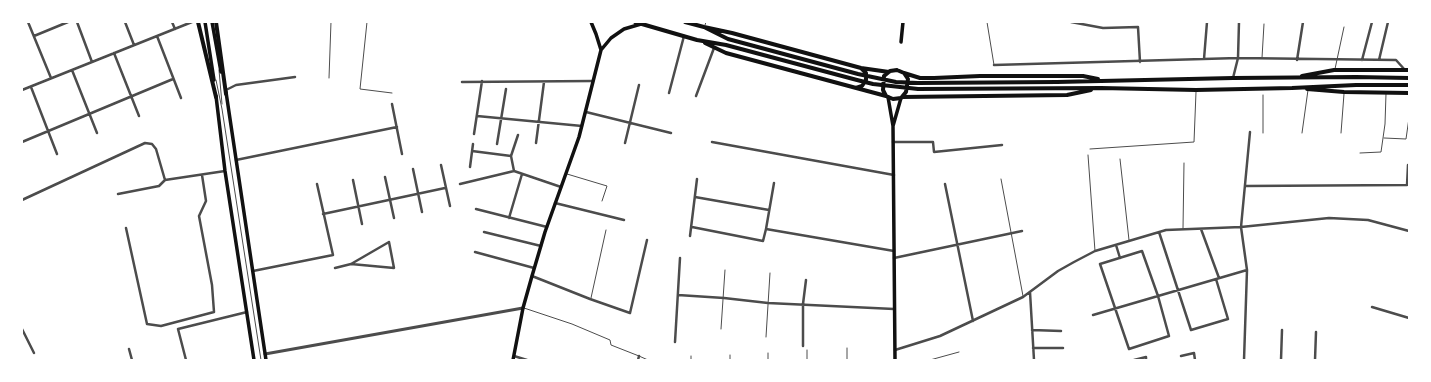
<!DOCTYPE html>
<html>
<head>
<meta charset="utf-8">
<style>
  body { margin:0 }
  #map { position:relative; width:1431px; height:382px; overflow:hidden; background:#fff; font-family:Quicksand,sans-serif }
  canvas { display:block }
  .frame { position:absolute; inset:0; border:23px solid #fff; pointer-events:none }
</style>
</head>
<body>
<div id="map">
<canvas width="1431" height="382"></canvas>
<div class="frame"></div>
</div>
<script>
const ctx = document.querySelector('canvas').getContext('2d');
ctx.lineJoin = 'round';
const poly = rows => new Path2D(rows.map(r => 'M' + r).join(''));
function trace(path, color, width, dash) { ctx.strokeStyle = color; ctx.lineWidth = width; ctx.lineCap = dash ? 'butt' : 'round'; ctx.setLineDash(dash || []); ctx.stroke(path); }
const service = poly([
  [367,22,360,89,392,93],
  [987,22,994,65],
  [705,25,706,22],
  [1262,58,1264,24],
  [1335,69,1344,27],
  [219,70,222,104],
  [329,78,331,22],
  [216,80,222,109,261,360],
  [1263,95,1263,133],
  [1302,133,1308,90],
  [1341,133,1344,94],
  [1384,138,1406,139,1409,118],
  [1090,149,1194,142,1196,92],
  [1360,153,1381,152,1385,124,1386,94],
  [1088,155,1095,251],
  [1120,159,1129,240],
  [567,174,607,186,602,201],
  [1001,179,1023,296],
  [1183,229,1184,163],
  [591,298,606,230],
  [524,308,572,324,610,340,611,345,639,356,648,360],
  [721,329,725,270],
  [766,337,770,273],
  [691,360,691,356],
  [730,360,730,355],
  [768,360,768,353],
  [807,360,807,350],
  [847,360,847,348],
  [930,360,959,352]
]);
const minor = poly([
  [28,22,51,78],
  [77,22,92,62],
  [125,22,134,45],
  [172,22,175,29],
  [1071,22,1103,28,1138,27,1140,62],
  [34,36,68,22],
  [157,36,181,98],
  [114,53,139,116],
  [1204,59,1207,22],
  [1297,60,1303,22],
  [1362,60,1372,22],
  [1379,60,1388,22],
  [994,65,1238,58,1239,22],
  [72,70,97,133],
  [1233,78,1238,58,1396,60,1405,70],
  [462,82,593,81],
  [31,87,57,154],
  [22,90,192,22],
  [226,90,236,85,295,77],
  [669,93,684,36],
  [696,96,714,48],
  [392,104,402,154],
  [586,112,671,133],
  [477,116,582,126],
  [474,134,482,81],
  [22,142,173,79],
  [712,142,894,175],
  [893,142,933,142,934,152,1002,145],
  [536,143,544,82],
  [625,143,639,85],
  [497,144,506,89],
  [472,151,511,156],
  [236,160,397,127],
  [441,165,450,206],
  [470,167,473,144],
  [413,169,422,212],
  [514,171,511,156,518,135],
  [385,177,394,218],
  [353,180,362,224],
  [774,183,766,229,894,251],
  [460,184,514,171,561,187],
  [945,184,973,321],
  [1245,186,1407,185,1408,165],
  [118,194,159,186,165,180,225,171],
  [695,197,769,210],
  [22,200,145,143,152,144,156,149,165,180],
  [555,203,624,220],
  [476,209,547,227],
  [323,214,445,188],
  [509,218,522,174],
  [692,227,763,241,766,229],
  [126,228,147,324,161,326,214,312,212,285,199,216,206,201,202,175],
  [1201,229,1219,278],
  [484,232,541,246],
  [1159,232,1191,330,1228,319,1216,279],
  [690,236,697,179],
  [1116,245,1120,258],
  [1142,251,1158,296,1169,336,1129,349,1100,264,1142,251],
  [475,252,534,268],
  [894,258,1022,231],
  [335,268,351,264,394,268,389,242,351,264],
  [253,271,333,255,317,184],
  [532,276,590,299,630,313,647,240],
  [1030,292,1034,360],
  [678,295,724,298,768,303,894,309],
  [1372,307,1409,318],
  [1093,315,1247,270],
  [22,329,34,353],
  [1032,330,1061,331],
  [675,342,680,258],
  [803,346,803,304,806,280],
  [1033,348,1063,348],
  [129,349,132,360],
  [895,350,940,336,1023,297,1058,271,1074,262,1095,251,1166,230,1241,227,1329,218,1368,220,1409,231],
  [514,356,527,360],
  [1181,356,1194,353,1195,360],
  [186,360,178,329,247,312],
  [638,360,639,356],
  [1134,360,1146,357,1146,360],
  [1244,360,1247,270,1241,227,1250,132],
  [1281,360,1282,330],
  [1315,360,1316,332]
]);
const tertiary = poly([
  [265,354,523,308]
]);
const secondary = poly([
  [591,22,596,34,601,50,611,38,624,29,641,24],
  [513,360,523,308,532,276,545,232,579,137,601,50]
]);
const primary = poly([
  [205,22,214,80],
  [212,22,221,72],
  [901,42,903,22],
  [226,92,266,360],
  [216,96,225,171,254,360],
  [888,97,893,126,901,98],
  [893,126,895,360]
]);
const trunk = poly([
  [198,22,216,97],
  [216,22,226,94],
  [635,22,697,40,726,45,857,80,873,84,918,89,1101,88,1196,90,1292,88,1356,85,1409,85],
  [685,22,704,27,732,33,861,68,889,72],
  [704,27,728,39,858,74,896,82,918,83,1057,82,1233,78,1356,77,1409,78],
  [705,43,726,53,886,96],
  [897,70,904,73,908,79,906,92,901,98,893,99,886,96,883,90,884,76,890,71,897,70],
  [904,73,920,78,934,78,980,76,1083,76,1098,79],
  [1302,76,1334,70,1409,70],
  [856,88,862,86,866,80,866,73,861,68],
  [1307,89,1344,92,1409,93],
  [902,97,1067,95,1091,90]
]);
trace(service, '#4c4c4c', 1);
trace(minor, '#4c4c4c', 2.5);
trace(tertiary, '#4c4c4c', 3);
trace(secondary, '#111', 3.5);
trace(primary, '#111', 3.5);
trace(trunk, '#111', 4);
</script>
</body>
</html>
